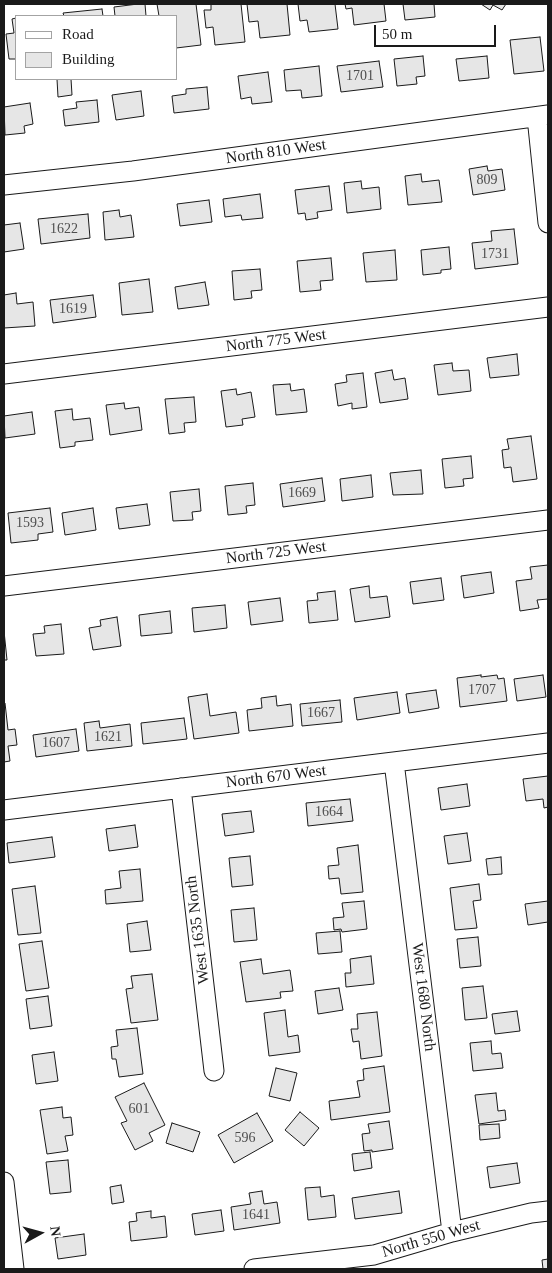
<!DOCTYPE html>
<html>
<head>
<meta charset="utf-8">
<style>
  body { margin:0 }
  #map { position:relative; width:552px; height:1273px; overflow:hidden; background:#fff; font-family:Georgia,serif }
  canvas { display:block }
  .frame { position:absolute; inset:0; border:5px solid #1a1a1a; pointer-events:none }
  .legend { position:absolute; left:15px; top:15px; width:162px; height:65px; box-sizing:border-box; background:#fff; border:1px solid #a3a3a3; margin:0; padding:6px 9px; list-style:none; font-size:15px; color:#1a1a1a }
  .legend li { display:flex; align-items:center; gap:10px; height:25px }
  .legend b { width:25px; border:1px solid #a3a3a3 }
  .north { position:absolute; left:15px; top:1208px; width:50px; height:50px; -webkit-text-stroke:4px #fff; paint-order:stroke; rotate:83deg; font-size:14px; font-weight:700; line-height:20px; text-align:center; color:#1a1a1a }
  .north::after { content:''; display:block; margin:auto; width:18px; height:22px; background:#1a1a1a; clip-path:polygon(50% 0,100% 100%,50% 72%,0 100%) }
  .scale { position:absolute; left:374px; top:25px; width:122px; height:22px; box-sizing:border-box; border:2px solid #1a1a1a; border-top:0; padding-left:6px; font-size:15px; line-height:18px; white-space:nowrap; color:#1a1a1a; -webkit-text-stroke:4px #fff; paint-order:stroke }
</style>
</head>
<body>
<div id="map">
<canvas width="552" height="1273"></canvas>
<div class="frame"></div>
<ul class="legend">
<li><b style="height:6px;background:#fff"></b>Road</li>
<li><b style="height:14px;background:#e6e6e6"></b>Building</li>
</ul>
<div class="north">N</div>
<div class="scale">50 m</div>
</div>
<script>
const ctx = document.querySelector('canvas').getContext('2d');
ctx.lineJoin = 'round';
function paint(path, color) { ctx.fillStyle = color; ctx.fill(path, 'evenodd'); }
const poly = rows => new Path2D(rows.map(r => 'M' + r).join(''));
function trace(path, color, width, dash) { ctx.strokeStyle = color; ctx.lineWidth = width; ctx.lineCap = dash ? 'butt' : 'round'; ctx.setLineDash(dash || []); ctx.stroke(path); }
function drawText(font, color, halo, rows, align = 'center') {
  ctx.font = font + ' Georgia,serif'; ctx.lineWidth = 4; ctx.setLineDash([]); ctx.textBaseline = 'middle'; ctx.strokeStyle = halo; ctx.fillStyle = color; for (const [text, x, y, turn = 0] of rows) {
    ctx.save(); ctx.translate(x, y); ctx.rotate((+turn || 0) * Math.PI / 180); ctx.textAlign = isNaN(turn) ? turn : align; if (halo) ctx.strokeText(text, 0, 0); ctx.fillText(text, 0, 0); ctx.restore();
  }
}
const building = poly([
  [138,4,145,4,146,16,115,16,114,7,138,4],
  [157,4,196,4,201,45,176,48,176,16,159,16,157,4],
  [211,4,241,4,245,42,215,45,213,27,206,28,204,10,211,10,211,4],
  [247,4,287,4,290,35,260,38,258,21,249,22,247,4],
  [298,4,335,4,338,29,309,32,307,20,300,21,298,4],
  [345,4,384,4,386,21,354,25,352,8,346,9,345,4],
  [403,4,434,4,435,17,405,20,403,4],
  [481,4,506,4,502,10,493,5,490,10,481,4],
  [102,9,103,16,64,16,63,13,102,9],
  [16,18,16,59,9,59,6,34,14,33,12,19,16,18],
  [540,37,544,71,514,74,510,40,540,37],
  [423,56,425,76,416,77,417,84,397,86,394,59,423,56],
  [487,56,489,78,459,81,456,59,487,56],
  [379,61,383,87,341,92,337,66,379,61],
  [319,66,322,96,302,98,301,90,286,91,284,70,319,66],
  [268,72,272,102,252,104,251,97,241,99,238,76,268,72],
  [57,79,71,79,72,95,58,97,57,79],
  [207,87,209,109,174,113,172,96,186,94,186,89,207,87],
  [141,91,144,116,116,120,112,95,141,91],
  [97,100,99,122,65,126,63,110,77,108,76,102,97,100],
  [30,103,33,124,24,126,25,133,5,135,4,107,30,103],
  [487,166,488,171,502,169,505,190,473,195,469,169,487,166],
  [421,174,422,182,439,180,442,202,408,205,405,176,421,174],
  [361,181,362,189,379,187,381,209,347,213,344,183,361,181],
  [329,186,332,210,317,212,318,218,306,220,305,213,298,214,295,190,329,186],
  [260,194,263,218,242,220,241,215,225,217,223,199,260,194],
  [209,200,212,222,180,226,177,204,209,200],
  [119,210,120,217,131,215,134,237,105,240,103,212,119,210],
  [88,214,90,238,41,244,38,219,88,214],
  [20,223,24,249,4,252,4,225,20,223],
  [514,229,518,264,475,269,472,243,492,241,491,231,514,229],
  [449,247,451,269,441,270,441,273,423,275,421,250,449,247],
  [395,250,397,280,366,282,363,253,395,250],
  [331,258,333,280,320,281,321,290,300,292,297,261,331,258],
  [260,269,262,290,251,291,252,298,234,300,232,271,260,269],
  [149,279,153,312,122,315,119,283,149,279],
  [205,282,209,305,178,309,175,287,205,282],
  [16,293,17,304,33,302,35,326,4,328,4,295,16,293],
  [93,295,96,317,53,323,50,300,93,295],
  [517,354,519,375,490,378,487,358,517,354],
  [452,363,453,371,469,370,471,391,438,395,434,365,452,363],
  [392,370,394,380,405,378,408,399,380,403,375,373,392,370],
  [363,373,367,407,352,409,352,403,338,406,335,384,347,382,346,375,363,373],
  [290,384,291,391,304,389,307,412,276,415,273,385,290,384],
  [236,389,237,395,251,392,255,417,242,419,243,425,226,427,221,391,236,389],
  [194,397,196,422,184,423,185,432,169,434,165,399,194,397],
  [124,403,125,409,139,407,142,430,110,435,106,405,124,403],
  [72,409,73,420,90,418,93,440,75,442,75,446,60,448,55,411,72,409],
  [32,412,35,434,5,438,4,416,32,412],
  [531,436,537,479,513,482,511,467,504,468,502,450,509,449,507,439,531,436],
  [471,456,473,478,463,479,464,486,445,488,442,459,471,456],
  [421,470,423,494,393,495,390,473,421,470],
  [371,475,373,497,342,501,340,479,371,475],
  [322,478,325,501,283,507,280,484,322,478],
  [253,483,255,505,246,506,247,513,228,515,225,486,253,483],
  [199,489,201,511,192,512,193,520,173,521,170,492,199,489],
  [147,504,150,525,119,529,116,508,147,504],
  [50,508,53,532,38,534,38,540,11,543,8,513,50,508],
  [93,508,96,530,65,535,62,513,93,508],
  [548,565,548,599,537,600,539,608,520,611,516,581,532,579,530,567,548,565],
  [491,572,494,593,464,598,461,576,491,572],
  [441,578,444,600,413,604,410,582,441,578],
  [369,586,370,598,387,596,390,617,355,622,350,589,369,586],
  [335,591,338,620,309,623,307,601,318,600,317,593,335,591],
  [280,598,283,621,251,625,248,602,280,598],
  [225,605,227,628,194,632,192,608,225,605],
  [170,611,172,633,141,636,139,615,170,611],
  [117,617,121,646,93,650,89,628,101,626,100,620,117,617],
  [61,624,64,654,36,656,33,634,45,633,44,626,61,624],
  [4,631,7,660,4,660,4,631],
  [481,675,481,677,497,675,498,679,504,678,507,701,460,707,457,678,481,675],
  [543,675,546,697,517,701,514,679,543,675],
  [436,690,439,708,409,713,406,694,436,690],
  [397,692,400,713,357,720,354,698,397,692],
  [207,694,210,716,236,712,239,733,194,739,188,697,207,694],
  [276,696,277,706,291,704,293,726,249,731,247,710,262,708,261,698,276,696],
  [340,700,342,722,302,726,300,704,340,700],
  [4,703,5,703,8,730,15,729,17,745,8,746,10,761,4,762,4,703],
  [184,718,187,739,143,744,141,723,184,718],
  [99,721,100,728,130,724,132,746,87,751,84,723,99,721],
  [76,729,79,751,36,757,33,735,76,729],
  [548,776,548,807,544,808,543,799,526,801,523,779,548,776],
  [467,784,470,806,441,810,438,788,467,784],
  [350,799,353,821,308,826,306,803,350,799],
  [251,811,254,832,225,836,222,814,251,811],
  [135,825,138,847,109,851,106,829,135,825],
  [467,833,471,861,448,864,444,836,467,833],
  [52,837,55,857,9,863,7,843,52,837],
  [358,845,363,892,341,894,339,878,329,879,328,866,339,865,337,848,358,845],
  [250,856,253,885,232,887,229,858,250,856],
  [501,857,502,874,488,875,486,859,501,857],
  [140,869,143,901,106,904,105,890,121,888,119,871,140,869],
  [479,884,481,900,473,901,477,928,455,930,450,888,479,884],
  [35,886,41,933,18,935,12,889,35,886],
  [364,901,367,929,342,932,341,929,334,930,333,918,344,917,342,903,364,901],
  [548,901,548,922,528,925,525,904,548,901],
  [254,908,257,940,234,942,231,910,254,908],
  [147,921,151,950,130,952,127,924,147,921],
  [340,931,342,952,318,954,316,933,340,931],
  [478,937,481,966,460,968,457,939,478,937],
  [42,941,49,988,26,991,19,944,42,941],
  [371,956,374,984,346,987,345,973,351,973,350,959,371,956],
  [261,959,263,974,290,970,293,991,280,992,281,998,246,1002,240,962,261,959],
  [152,974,158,1020,131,1023,126,989,133,988,131,976,152,974],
  [483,986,487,1018,465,1020,462,988,483,986],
  [339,988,343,1010,318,1014,315,991,339,988],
  [48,996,52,1026,30,1029,26,999,48,996],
  [285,1010,288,1037,298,1035,300,1052,269,1056,264,1013,285,1010],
  [517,1011,520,1031,495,1034,492,1014,517,1011],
  [377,1012,382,1056,361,1059,359,1041,353,1042,351,1029,358,1029,357,1014,377,1012],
  [137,1028,143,1074,119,1077,116,1059,112,1059,111,1047,118,1046,116,1030,137,1028],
  [491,1041,492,1054,501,1053,503,1068,473,1071,470,1043,491,1041],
  [54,1052,58,1081,36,1084,32,1055,54,1052],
  [384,1066,390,1112,331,1120,329,1101,360,1097,357,1081,364,1080,363,1069,384,1066],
  [276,1068,297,1073,290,1101,269,1096,276,1068],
  [144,1083,165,1125,149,1133,153,1141,135,1150,121,1123,127,1121,115,1097,144,1083],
  [496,1093,498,1111,505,1110,506,1120,479,1124,475,1095,496,1093],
  [62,1107,63,1118,71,1117,73,1135,65,1136,68,1151,47,1154,40,1110,62,1107],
  [300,1112,319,1128,304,1146,285,1130,300,1112],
  [257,1113,273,1141,234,1163,218,1135,257,1113],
  [389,1121,393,1149,372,1152,372,1150,364,1151,362,1134,370,1133,368,1124,389,1121],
  [172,1123,200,1132,193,1152,166,1143,172,1123],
  [499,1124,500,1138,480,1140,479,1125,499,1124],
  [370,1152,372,1168,354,1171,352,1154,370,1152],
  [68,1160,71,1192,50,1194,46,1162,68,1160],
  [517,1163,520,1183,490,1188,487,1167,517,1163],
  [121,1185,124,1202,112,1204,110,1187,121,1185],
  [320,1187,321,1197,334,1195,336,1217,308,1220,305,1188,320,1187],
  [262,1191,264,1204,277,1202,280,1223,234,1230,231,1207,251,1204,249,1193,262,1191],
  [399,1191,402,1213,355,1219,352,1198,399,1191],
  [221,1210,224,1231,195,1235,192,1214,221,1210],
  [151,1211,151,1218,165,1216,167,1237,131,1241,129,1222,137,1221,136,1213,151,1211],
  [84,1234,86,1255,58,1259,55,1238,84,1234],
  [548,1259,548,1269,543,1269,542,1260,548,1259]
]);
const minor = poly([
  [537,117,548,223],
  [4,185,133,171,548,115],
  [4,374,548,307],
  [4,586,548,520],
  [394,762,452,1232],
  [181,788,214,1071],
  [4,810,548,743],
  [4,1182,14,1269],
  [254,1269,374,1255,452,1232,531,1213,548,1211]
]);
const numberNames = [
  ["1701",360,76],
  ["809",487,180],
  ["1622",64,229],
  ["1731",495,254],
  ["1619",73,309],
  ["1669",302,493],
  ["1593",30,523],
  ["1707",482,690],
  ["1667",321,713],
  ["1621",108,737],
  ["1607",56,743],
  ["1664",329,812],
  ["601",139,1109],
  ["596",245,1138],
  ["1641",256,1215]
];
const streetNames = [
  ["North 810 West",276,152,-8],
  ["North 775 West",276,341,-7],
  ["North 725 West",276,553,-7],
  ["North 670 West",276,777,-7],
  ["West 1635 North",198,930,-97],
  ["West 1680 North",423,997,83],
  ["North 550 West",431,1239,-16]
];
paint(building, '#e6e6e6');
trace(building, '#1a1a1a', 1);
trace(minor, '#1a1a1a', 21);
trace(minor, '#fff', 19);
drawText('14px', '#4d4d4d', null, numberNames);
drawText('16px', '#1a1a1a', '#fff', streetNames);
</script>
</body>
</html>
